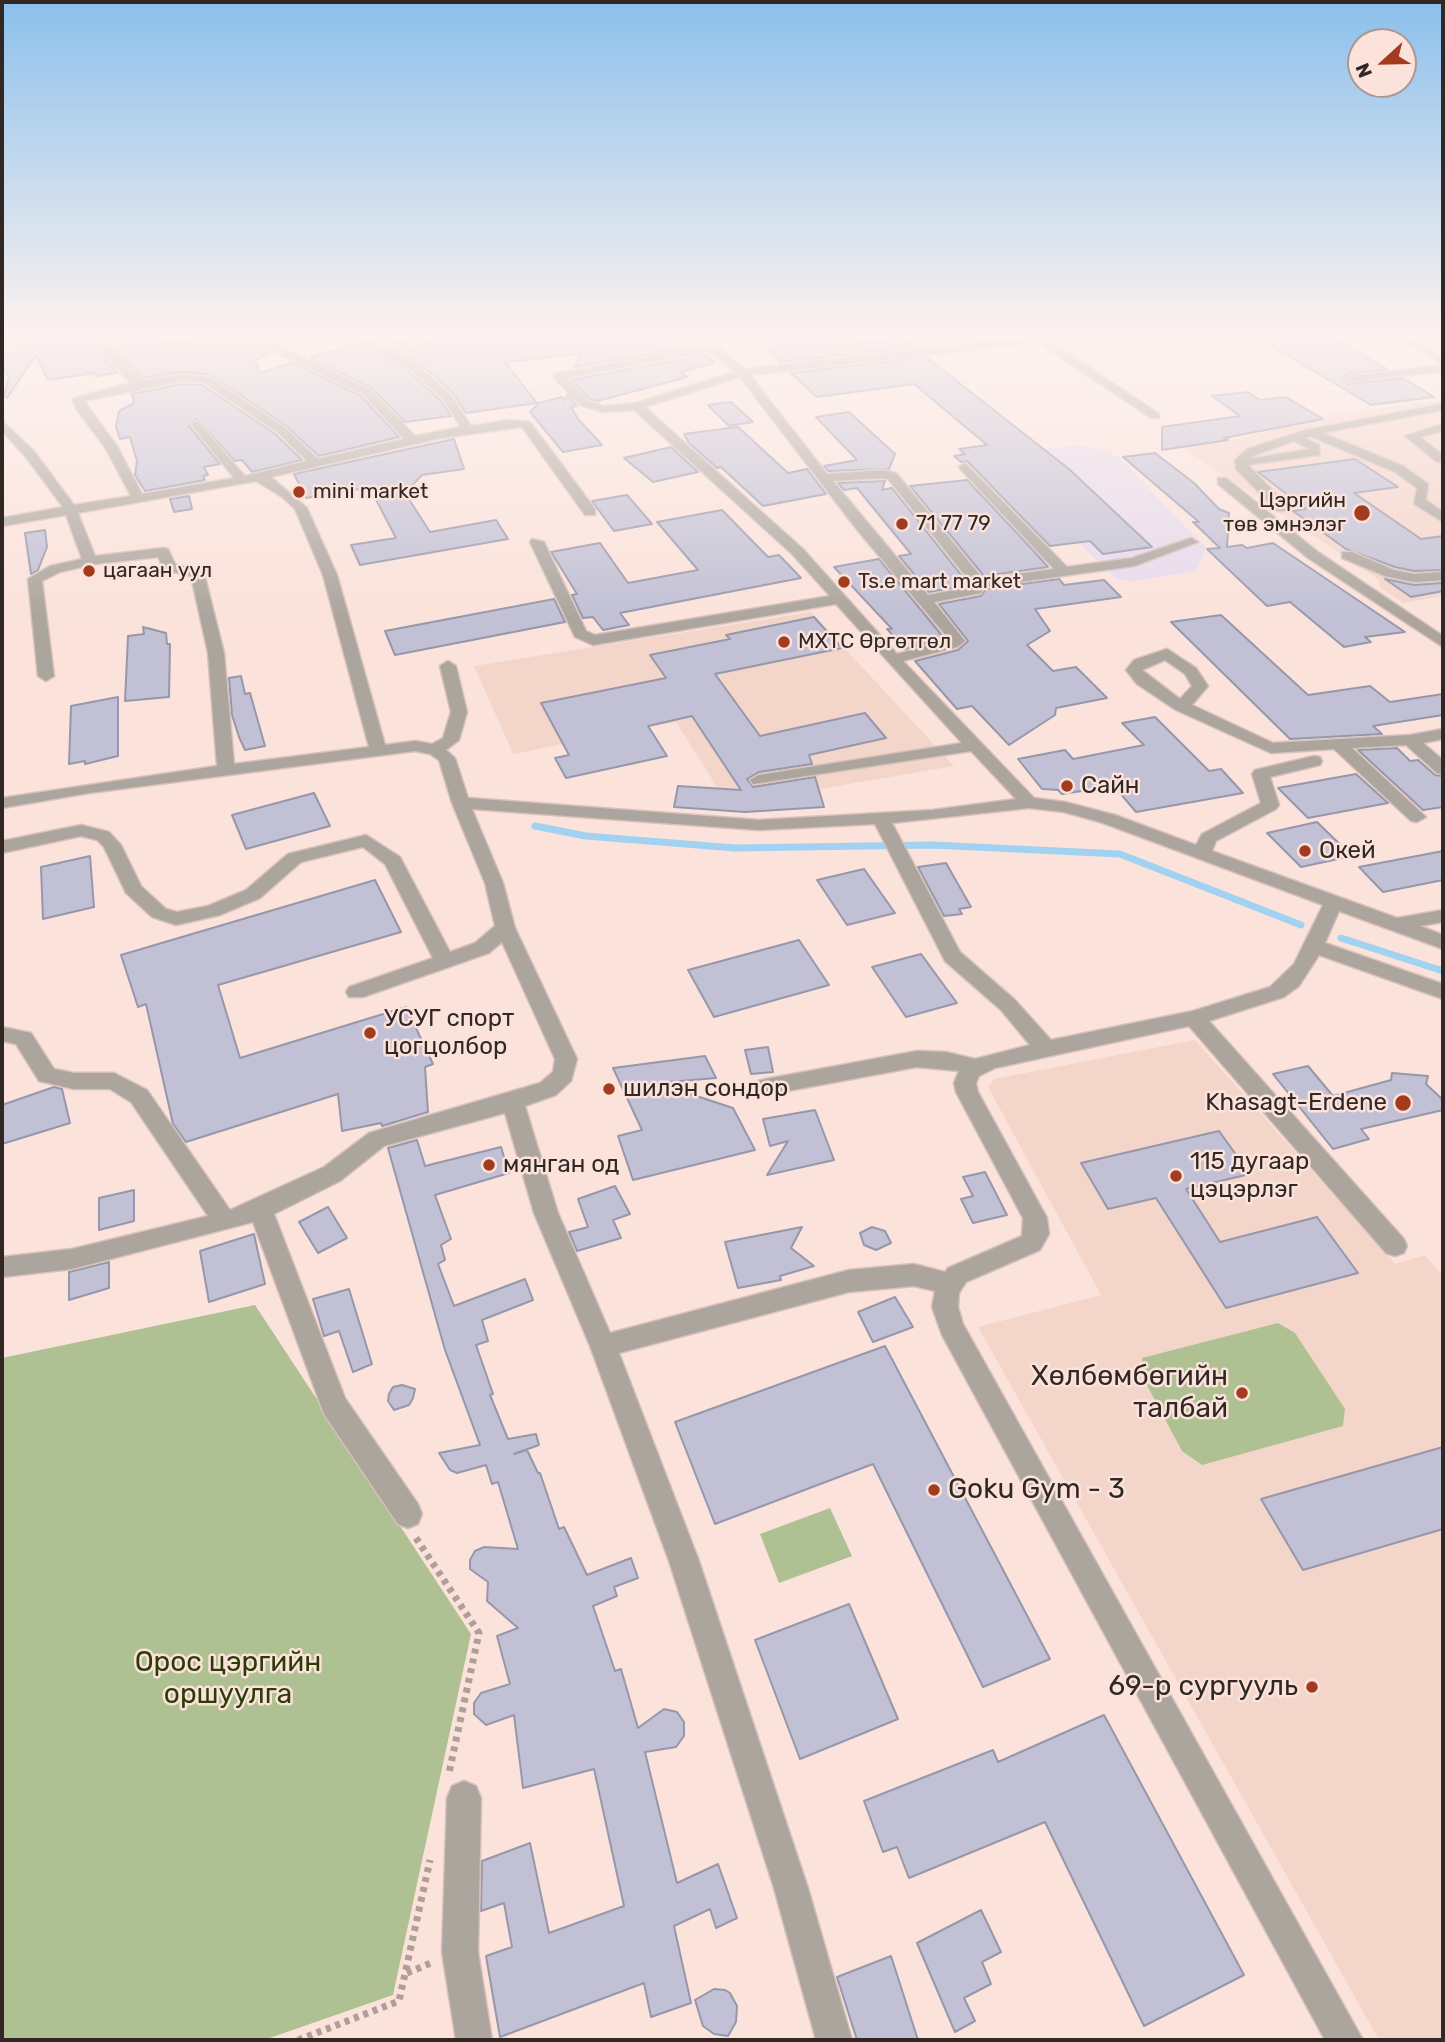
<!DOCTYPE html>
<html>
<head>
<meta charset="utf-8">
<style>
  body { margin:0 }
  #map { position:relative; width:1445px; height:2042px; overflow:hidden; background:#fbe3db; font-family:Rubik,sans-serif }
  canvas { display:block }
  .frame { position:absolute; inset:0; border:4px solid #312825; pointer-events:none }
  .north { position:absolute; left:1347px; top:28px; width:70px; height:70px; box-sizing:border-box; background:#fbe3db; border:2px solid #aa9892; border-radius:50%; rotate:248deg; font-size:19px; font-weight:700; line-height:28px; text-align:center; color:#312825 }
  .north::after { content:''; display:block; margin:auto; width:24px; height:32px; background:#a33b1e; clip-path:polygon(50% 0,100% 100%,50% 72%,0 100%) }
</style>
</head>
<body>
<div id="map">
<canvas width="1445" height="2042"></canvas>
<div class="frame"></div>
<div class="north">N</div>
</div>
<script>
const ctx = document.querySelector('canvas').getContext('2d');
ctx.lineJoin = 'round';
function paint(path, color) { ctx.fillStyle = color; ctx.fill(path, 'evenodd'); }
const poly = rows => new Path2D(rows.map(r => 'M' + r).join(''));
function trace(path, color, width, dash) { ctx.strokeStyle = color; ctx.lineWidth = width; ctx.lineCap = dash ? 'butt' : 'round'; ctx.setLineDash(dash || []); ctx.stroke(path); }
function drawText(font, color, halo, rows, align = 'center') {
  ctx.font = font + ' Rubik,sans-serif'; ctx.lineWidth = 5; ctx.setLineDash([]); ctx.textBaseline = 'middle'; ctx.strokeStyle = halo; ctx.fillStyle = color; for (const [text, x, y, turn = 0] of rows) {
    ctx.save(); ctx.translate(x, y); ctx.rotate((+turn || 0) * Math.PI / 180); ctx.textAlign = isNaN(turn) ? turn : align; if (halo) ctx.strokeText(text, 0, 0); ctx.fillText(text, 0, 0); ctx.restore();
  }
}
const industrial = poly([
  [1078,445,1107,450,1120,458,1206,548,1196,571,1135,581,1116,579,989,455]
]);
const built = poly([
  [1443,400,1443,596,1403,603,1380,587,1379,580,1182,447,1244,438,1310,417],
  [811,612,954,766,797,793,740,792,717,787,676,722,513,754,474,666],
  [1195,1040,1395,1264,1425,1255,1443,1276,1443,2040,1379,2040,978,1327,1101,1295,988,1087,994,1079]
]);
const green = poly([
  [255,1305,471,1634,393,1995,264,2040,2,2040,2,1358],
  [1278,1323,1295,1333,1345,1409,1343,1426,1202,1465,1182,1451,1142,1376,1142,1358],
  [830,1508,852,1556,779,1583,760,1534]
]);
const stream = poly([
  [535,826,586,836,735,848,933,845,1120,854,1301,925],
  [1341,938,1443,971]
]);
const building = poly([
  [21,333,83,333,117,373,96,376,94,373,48,380,36,355,7,398,4,396,9,377,2,367,2,356,16,353,21,333],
  [99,333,218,333,157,337,153,343,161,348,209,347,246,341,270,353,255,360,260,373,292,363,361,396,399,437,319,456,285,425,211,375,182,372,141,378,99,333],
  [257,333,309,333,284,346,257,333],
  [446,333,482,333,514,338,540,333,690,333,700,345,575,367,580,354,505,362,537,403,466,413,453,393,416,360,371,340,384,336,404,343,411,349,446,333],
  [755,333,839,333,840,346,902,338,914,347,780,362,755,333],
  [1249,333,1326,333,1387,369,1348,374,1342,378,1348,384,1403,378,1434,397,1371,405,1249,333],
  [355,345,405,368,441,401,451,416,405,422,372,388,310,358,355,345],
  [707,355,714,363,680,372,687,377,598,401,589,399,571,380,707,355],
  [926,357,1069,469,1152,547,1103,554,1090,541,1050,546,967,461,961,462,954,456,965,454,959,449,987,445,914,384,817,397,791,373,926,357],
  [182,384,202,385,274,433,302,460,252,472,242,460,235,461,196,419,189,426,220,464,204,467,208,475,203,476,205,480,145,491,135,475,137,461,130,437,120,439,116,427,119,411,134,403,132,394,182,384],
  [1248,392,1260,400,1286,397,1323,419,1224,438,1228,440,1162,450,1162,427,1240,416,1212,396,1248,392],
  [567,395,577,406,571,407,578,419,602,445,563,452,530,412,539,403,562,397,565,401,567,395],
  [731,402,753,422,729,426,708,405,731,402],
  [849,412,895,454,889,469,828,471,824,466,857,460,816,417,849,412],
  [738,427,788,473,807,469,826,494,763,506,721,467,717,468,689,443,684,434,738,427],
  [454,439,464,469,422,475,405,493,430,532,496,520,508,539,360,565,351,545,396,538,373,494,356,489,306,498,294,474,454,439],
  [671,447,698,472,653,482,624,458,671,447],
  [1155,453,1194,483,1219,509,1229,513,1227,547,1242,545,1247,548,1273,543,1405,632,1365,637,1371,642,1344,647,1290,602,1267,606,1207,549,1220,548,1193,522,1199,522,1123,457,1155,453],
  [1355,459,1398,487,1354,493,1421,539,1443,536,1443,570,1414,571,1395,567,1346,549,1293,511,1306,509,1258,472,1355,459],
  [967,480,1031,548,1048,567,984,576,910,486,967,480],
  [885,481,882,490,892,488,969,585,929,592,899,556,911,554,857,488,844,490,838,483,885,481],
  [627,495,652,524,614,531,592,501,627,495],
  [189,496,192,509,174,512,170,499,189,496],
  [722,510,768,557,779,555,801,578,620,613,629,625,603,630,593,617,583,618,572,595,577,594,551,552,600,543,628,583,698,570,657,522,722,510],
  [45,530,47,547,38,570,31,574,25,533,45,530],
  [879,559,944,638,905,649,887,629,892,629,834,567,879,559],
  [1059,579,1064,585,1104,580,1121,597,1035,609,1050,631,1027,645,1053,671,1076,667,1107,698,1056,708,1055,715,1009,745,972,706,957,709,915,661,958,650,968,641,939,604,981,596,986,589,1059,579],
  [1385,579,1414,585,1443,583,1443,591,1411,597,1385,579],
  [554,599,565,622,395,655,385,631,554,599],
  [1221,615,1308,695,1370,686,1390,702,1443,694,1443,715,1373,726,1382,734,1290,739,1171,622,1221,615],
  [814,617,842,648,715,674,760,736,865,713,886,738,809,755,812,764,759,772,747,779,753,787,815,777,824,807,745,812,674,807,678,786,741,790,692,716,648,726,667,756,566,778,555,758,569,755,541,703,666,678,650,655,730,639,726,635,814,617],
  [143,627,166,633,167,644,170,644,169,697,125,701,128,636,144,634,143,627],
  [241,676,245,694,250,693,265,746,245,750,239,737,232,715,229,678,241,676],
  [118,697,118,756,85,764,85,761,69,764,71,706,118,697],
  [1155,717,1209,771,1221,769,1243,793,1136,812,1114,786,1062,794,1058,790,1042,789,1018,759,1065,750,1073,759,1144,745,1122,723,1155,717],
  [1397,748,1410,761,1418,760,1435,775,1443,776,1443,807,1423,810,1358,750,1397,748],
  [1356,774,1388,803,1308,818,1278,788,1356,774],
  [314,793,330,826,246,849,232,815,314,793],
  [1317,822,1352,856,1301,867,1267,833,1317,822],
  [1443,851,1443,880,1383,892,1359,867,1443,851],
  [90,856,94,907,43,919,41,867,90,856],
  [946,863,971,907,959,909,962,914,944,916,918,867,946,863],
  [864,869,895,913,847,925,817,880,864,869],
  [375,880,401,932,218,985,240,1058,406,1007,433,1064,425,1067,428,1112,382,1126,381,1123,342,1131,338,1094,186,1142,173,1124,146,1004,138,1007,121,955,375,880],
  [799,940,829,985,714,1017,688,970,799,940],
  [921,954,957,1003,906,1017,872,967,921,954],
  [768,1047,773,1072,751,1074,745,1050,768,1047],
  [705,1056,716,1078,657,1083,733,1108,755,1150,633,1180,618,1136,642,1130,613,1068,705,1056],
  [1308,1066,1333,1096,1391,1080,1392,1073,1428,1076,1426,1084,1443,1100,1443,1110,1361,1129,1369,1139,1333,1149,1273,1074,1308,1066],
  [54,1087,62,1089,70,1123,2,1144,2,1105,54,1087],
  [815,1110,834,1160,767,1175,788,1141,770,1146,763,1119,815,1110],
  [1219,1131,1250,1174,1186,1189,1220,1242,1317,1217,1358,1273,1226,1308,1156,1198,1108,1209,1081,1163,1219,1131],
  [417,1140,425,1166,501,1147,509,1173,435,1195,451,1239,441,1245,445,1260,438,1264,454,1306,525,1279,533,1300,482,1320,488,1341,476,1345,493,1394,490,1395,508,1439,536,1434,539,1445,514,1454,527,1450,538,1473,540,1473,559,1529,564,1527,587,1575,631,1558,638,1578,614,1587,617,1596,593,1606,615,1671,621,1669,638,1728,664,1709,677,1712,684,1722,684,1736,676,1747,645,1752,677,1883,718,1864,737,1918,716,1928,710,1909,674,1926,691,2003,651,2017,644,1983,500,2037,486,1956,512,1947,504,1903,481,1911,482,1861,530,1843,549,1933,624,1906,594,1769,523,1788,514,1715,486,1725,474,1714,474,1703,481,1693,510,1684,497,1636,518,1628,487,1601,488,1582,470,1569,470,1560,475,1551,484,1547,518,1549,498,1482,492,1484,486,1465,457,1473,450,1470,439,1453,480,1445,445,1350,388,1148,417,1140],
  [985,1172,1007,1215,973,1223,961,1199,973,1196,963,1177,985,1172],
  [615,1186,630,1214,613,1220,621,1238,577,1251,569,1232,588,1227,578,1199,615,1186],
  [134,1190,134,1221,99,1230,99,1198,134,1190],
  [328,1207,347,1238,318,1253,299,1222,328,1207],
  [802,1227,791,1248,814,1266,780,1276,781,1280,738,1288,725,1242,802,1227],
  [872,1227,885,1231,891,1243,876,1250,864,1245,860,1233,872,1227],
  [254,1234,265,1284,209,1302,200,1251,254,1234],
  [109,1262,109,1288,69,1300,69,1272,109,1262],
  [349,1289,372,1364,353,1372,339,1331,324,1336,313,1299,349,1289],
  [895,1297,913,1327,873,1342,858,1312,895,1297],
  [885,1346,1050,1659,983,1687,873,1464,715,1524,675,1422,885,1346],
  [402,1385,415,1389,413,1398,409,1405,394,1410,388,1401,389,1394,393,1387,402,1385],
  [1443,1447,1443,1529,1303,1570,1261,1499,1443,1447],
  [849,1604,898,1719,800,1759,755,1640,849,1604],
  [1104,1715,1244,1975,1144,2026,1045,1822,909,1878,897,1847,883,1852,864,1801,993,1750,998,1762,1104,1715],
  [981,1910,1001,1952,982,1962,991,1984,964,1998,975,2021,955,2032,917,1943,981,1910],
  [891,1956,918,2040,857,2040,837,1977,891,1956],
  [714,1989,725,1990,730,1993,737,2006,736,2022,728,2036,714,2034,703,2026,695,2000,714,1989]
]);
const path = poly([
  [416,1538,479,1633,449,1773],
  [407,1973,431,1963],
  [298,2040,399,2001,430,1860]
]);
const minor = poly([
  [86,333,96,333,140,381,182,375,210,377,284,427,318,459,404,439,363,394,246,338,209,344,161,345,156,342,157,340,251,333,371,390,415,436,461,427,443,399,406,366,336,333,349,333,414,362,451,395,471,426,510,420,530,422,595,509,595,515,585,515,522,427,441,438,271,477,307,508,337,575,385,745,415,741,432,744,443,738,451,712,440,666,448,661,456,666,467,712,459,740,446,750,455,758,468,798,759,820,933,810,1016,799,971,751,753,784,750,780,759,775,962,743,836,604,593,645,575,637,530,542,532,539,544,542,586,631,595,635,830,596,793,555,634,410,603,412,580,405,554,378,554,374,707,346,722,350,744,369,1068,333,1099,333,1050,341,1159,414,1159,418,1151,418,1038,342,750,375,827,474,883,470,896,473,983,579,1054,569,961,470,959,467,965,463,1067,567,1132,558,1191,538,1198,542,1134,566,984,587,981,593,934,602,965,641,957,647,903,661,1034,798,1065,802,1115,815,1196,845,1202,834,1261,803,1252,774,1255,770,1314,756,1320,757,1322,761,1320,765,1270,777,1279,805,1276,809,1216,841,1212,851,1397,918,1443,910,1443,922,1420,926,1443,935,1443,949,1339,911,1325,943,1443,984,1443,999,1319,955,1299,986,1284,997,1209,1021,1404,1239,1407,1246,1404,1253,1395,1256,1386,1253,1189,1026,995,1068,979,1076,976,1083,978,1092,1047,1218,1049,1234,1040,1250,966,1282,959,1293,958,1307,963,1324,1363,2040,1325,2040,942,1335,932,1307,935,1291,914,1286,849,1292,619,1353,699,1561,808,1888,852,2040,816,2040,774,1888,669,1561,590,1346,534,1213,505,1113,384,1146,340,1181,274,1214,345,1398,418,1504,422,1514,418,1524,408,1528,398,1524,324,1414,253,1222,72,1269,2,1277,2,1257,72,1249,208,1216,131,1102,110,1089,74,1089,39,1081,16,1044,2,1041,2,1027,31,1033,54,1069,74,1073,114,1073,147,1090,230,1210,324,1167,369,1133,540,1083,553,1072,555,1059,502,942,489,953,363,997,349,997,346,992,349,987,433,958,385,864,363,847,301,862,260,898,220,915,176,925,152,917,126,893,104,847,97,840,81,836,2,853,2,841,81,825,109,832,121,845,141,886,166,909,177,912,208,906,246,890,288,854,366,835,400,857,450,952,475,943,495,926,485,883,452,803,439,760,430,754,415,751,89,793,2,808,2,798,217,766,208,653,191,576,164,570,158,557,95,564,60,572,42,581,54,676,46,681,38,676,28,579,50,566,82,559,66,515,2,526,2,518,63,507,25,456,2,431,2,421,33,450,74,505,131,496,105,447,77,410,72,399,130,383,86,333],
  [707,352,714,354,734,372,636,403,604,406,588,401,566,378,707,352],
  [740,377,858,531,949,639,897,654,803,549,645,407,740,377],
  [182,381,203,382,276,431,307,461,245,476,197,421,191,424,234,478,142,494,117,446,84,401,182,381],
  [883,478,888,479,972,584,971,587,928,595,833,481,883,478],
  [256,481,282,497,295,509,323,575,369,747,234,764,224,653,204,573,175,564,168,549,163,548,95,556,78,513,256,481],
  [1029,808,1064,812,1103,823,1323,905,1294,964,1270,987,1193,1011,1051,1040,1015,1000,960,952,892,823,1029,808],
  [472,809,759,830,875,824,945,961,1001,1010,1030,1045,975,1059,946,1052,917,1051,766,1079,758,1081,755,1087,758,1093,766,1095,917,1067,959,1071,954,1083,956,1092,1023,1218,1022,1236,948,1268,945,1272,914,1264,849,1270,610,1333,558,1213,525,1106,556,1095,571,1081,577,1059,515,928,503,883,472,809],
  [509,333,520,333,515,336,509,333],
  [1388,333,1400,333,1443,357,1443,364,1388,333],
  [2,337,7,340,7,348,2,351,2,337],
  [1443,365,1443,371,1349,382,1344,379,1349,376,1443,365],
  [1443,404,1443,410,1323,433,1403,466,1428,484,1426,500,1443,512,1443,522,1414,504,1417,488,1395,472,1310,436,1305,438,1319,445,1320,455,1248,465,1287,505,1287,511,1277,511,1236,469,1235,460,1247,449,1306,430,1443,404],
  [1294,441,1309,449,1250,459,1255,455,1294,441],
  [1443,424,1443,431,1420,437,1443,455,1443,462,1437,462,1405,436,1443,424],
  [1218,478,1226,478,1318,552,1443,636,1443,647,1308,558,1218,484,1218,478],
  [1342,552,1352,552,1394,570,1414,574,1443,572,1443,580,1414,582,1385,576,1342,558,1342,552],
  [1167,649,1196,668,1208,686,1192,705,1273,743,1410,735,1443,729,1443,739,1423,743,1443,760,1443,774,1437,773,1406,745,1352,748,1426,817,1417,822,1411,821,1334,749,1271,753,1176,710,1137,684,1126,670,1134,660,1167,649],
  [1165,660,1185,674,1192,686,1180,699,1142,670,1165,660],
  [464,1781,476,1786,481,1798,478,1952,492,2040,456,2040,442,1952,447,1798,452,1786,464,1781]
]);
const highway = poly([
  [1432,333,1443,333,1443,339,1433,335,1432,333]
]);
const markers = [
  [299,492,7,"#a33b1e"],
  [1362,513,9,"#a33b1e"],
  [902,524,7,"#a33b1e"],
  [89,571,7,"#a33b1e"],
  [844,582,7,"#a33b1e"],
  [784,642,7,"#a33b1e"],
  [1067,786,7,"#a33b1e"],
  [1305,851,7,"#a33b1e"],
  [370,1033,7,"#a33b1e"],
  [609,1089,7,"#a33b1e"],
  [1403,1103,9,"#a33b1e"],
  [489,1165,7,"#a33b1e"],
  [1176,1176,7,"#a33b1e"],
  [1242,1393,7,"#a33b1e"],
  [934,1490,7,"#a33b1e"],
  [1312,1687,7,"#a33b1e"]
];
const farPoinames = [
  ["mini market",313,492],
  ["Цэргийн",1346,501,"right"],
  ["төв эмнэлэг",1346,525,"right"],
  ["71 77 79",916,524],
  ["цагаан уул",103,571],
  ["Ts.e mart market",858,582],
  ["МХТС Өргөтгөл",798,642]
];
const poiNames = [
  ["Сайн",1081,786],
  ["Окей",1319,851],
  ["УСУГ спорт",384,1019],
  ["цогцолбор",384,1047],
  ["шилэн сондор",623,1089],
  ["Khasagt-Erdene",1387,1103,"right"],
  ["115 дугаар",1190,1162],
  ["цэцэрлэг",1190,1190],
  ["мянган од",503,1165]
];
const nearPoinames = [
  ["Хөлбөмбөгийн",1228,1377],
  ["талбай",1228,1409],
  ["Goku Gym - 3",948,1490,"left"],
  ["69-р сургууль",1298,1687]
];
const nearParknames = [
  ["Орос цэргийн",228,1663],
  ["оршуулга",228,1695]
];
paint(industrial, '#e7daed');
paint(built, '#f4d5ca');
paint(green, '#afc092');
trace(stream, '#a1d2f1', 7);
paint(building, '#c1c0d5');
trace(building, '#9797ab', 2);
trace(minor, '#d7c1ba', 3);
trace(highway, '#d7c1ba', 3);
trace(path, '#b09e98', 7, [5, 5]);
paint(minor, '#aca59e');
paint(highway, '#67584a');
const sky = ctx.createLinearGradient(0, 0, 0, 619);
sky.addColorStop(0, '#8bc0ec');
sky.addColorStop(0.54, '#fdf2ef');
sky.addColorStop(1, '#fdf2ef00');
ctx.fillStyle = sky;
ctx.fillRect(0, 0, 1445, 619);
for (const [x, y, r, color] of markers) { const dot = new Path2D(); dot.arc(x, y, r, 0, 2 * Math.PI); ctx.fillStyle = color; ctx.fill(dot); trace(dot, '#fbe3db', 2.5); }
drawText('21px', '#312825', '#fbe3db', farPoinames, 'left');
drawText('24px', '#312825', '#fbe3db', poiNames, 'left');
drawText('28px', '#312825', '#fbe3db', nearPoinames, 'right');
drawText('28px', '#2d3b05', '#fbe3db', nearParknames);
</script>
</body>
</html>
